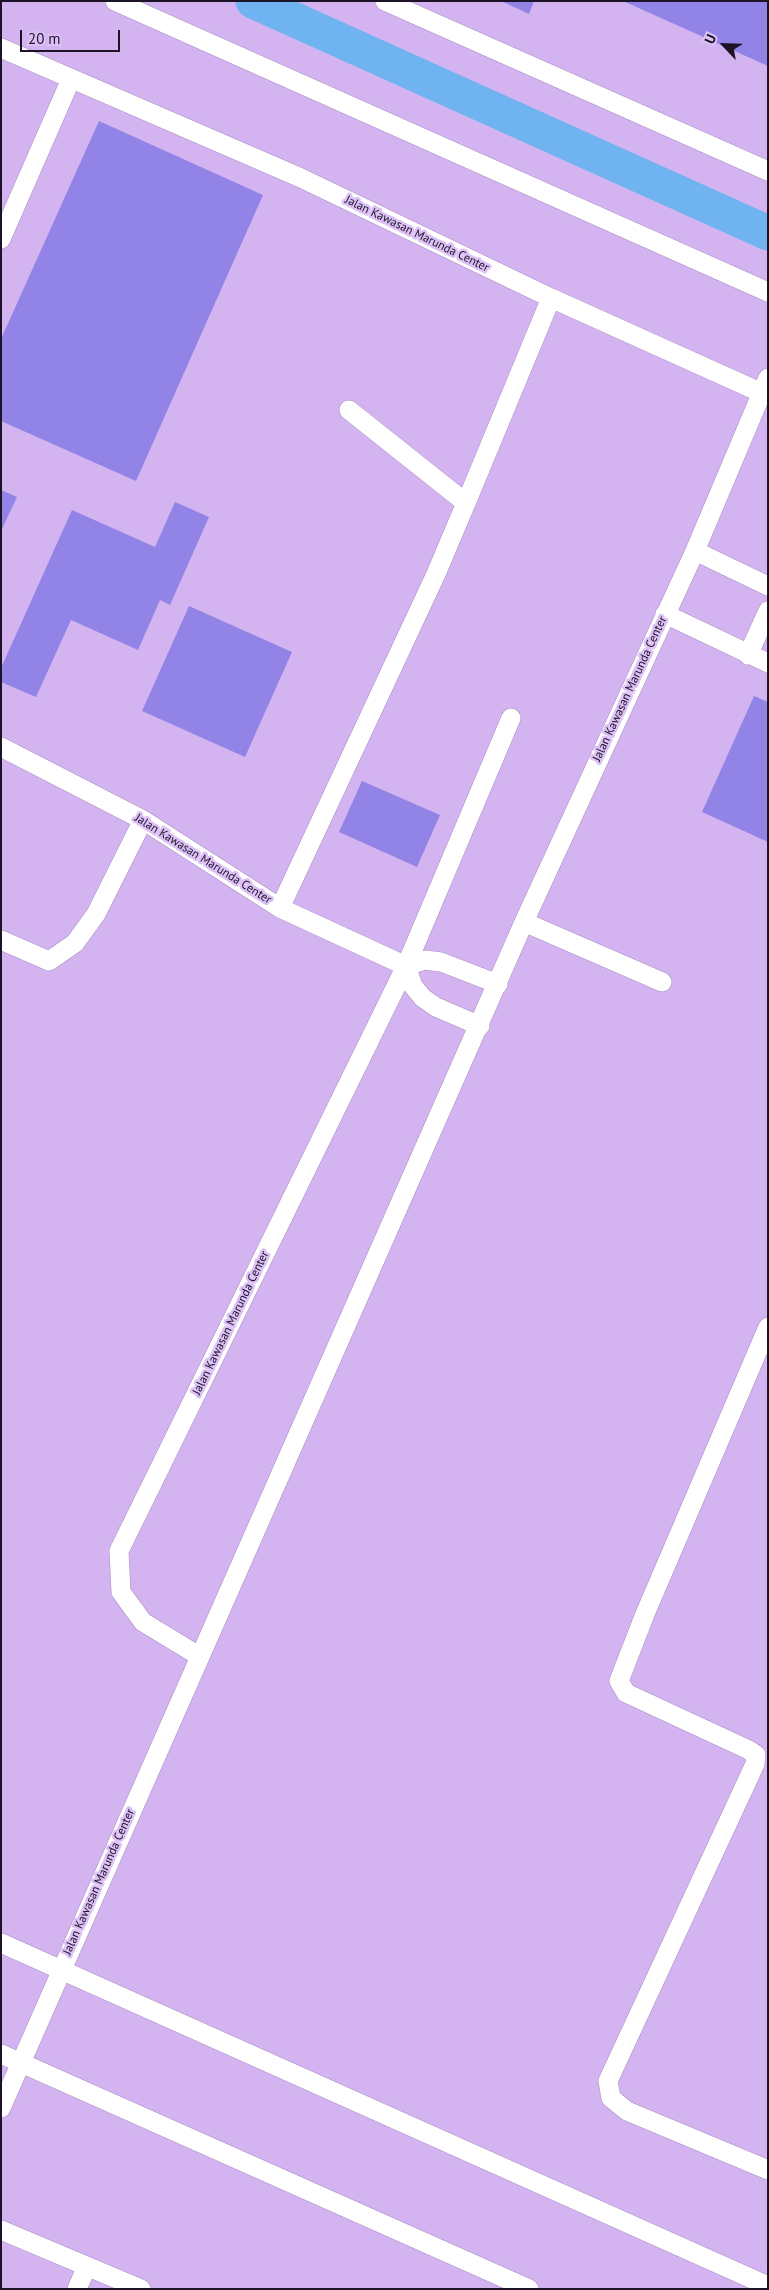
<!DOCTYPE html>
<html>
<head>
<meta charset="utf-8">
<style>
  body { margin:0 }
  #map { position:relative; width:769px; height:2290px; overflow:hidden; background:#dcc0f6; font-family:"PT Sans",sans-serif }
  canvas { display:block }
  .frame { position:absolute; inset:0; border:2px solid #1d1326; pointer-events:none }
  .north { position:absolute; left:699px; top:20px; width:50px; height:50px; -webkit-text-stroke:4px #dcc0f6; paint-order:stroke; rotate:294deg; font-size:14px; font-weight:700; line-height:20px; text-align:center; color:#1d1326 }
  .north::after { content:''; display:block; margin:auto; width:18px; height:22px; background:#1d1326; clip-path:polygon(50% 0,100% 100%,50% 72%,0 100%) }
  .scale { position:absolute; left:20px; top:30px; width:100px; height:22px; box-sizing:border-box; border:2px solid #1d1326; border-top:0; padding-left:6px; font-size:15px; line-height:18px; white-space:nowrap; color:#1d1326; -webkit-text-stroke:4px #dcc0f6; paint-order:stroke }
</style>
</head>
<body>
<div id="map">
<canvas width="769" height="2290"></canvas>
<div class="frame"></div>
<div class="north">U</div>
<div class="scale">20 m</div>
</div>
<script>
const ctx = document.querySelector('canvas').getContext('2d');
ctx.lineJoin = 'round';
function paint(path, color) { ctx.fillStyle = color; ctx.fill(path, 'evenodd'); }
const poly = rows => new Path2D(rows.map(r => 'M' + r).join(''));
function trace(path, color, width, dash) { ctx.strokeStyle = color; ctx.lineWidth = width; ctx.lineCap = dash ? 'butt' : 'round'; ctx.setLineDash(dash || []); ctx.stroke(path); }
function drawText(font, color, halo, rows, align = 'center') {
  ctx.font = font + ' "PT Sans",sans-serif'; ctx.lineWidth = 5; ctx.setLineDash([]); ctx.textBaseline = 'middle'; ctx.strokeStyle = halo; ctx.fillStyle = color; for (const [text, x, y, turn = 0] of rows) {
    ctx.save(); ctx.translate(x, y); ctx.rotate((+turn || 0) * Math.PI / 180); ctx.textAlign = isNaN(turn) ? turn : align; if (halo) ctx.strokeText(text, 0, 0); ctx.fillText(text, 0, 0); ctx.restore();
  }
}
const built = poly([
  [1,1,768,1,768,2289,1,2289]
]);
const canal = poly([
  [253,1,768,233]
]);
const building = poly([
  [501,1,534,1,529,14],
  [623,1,768,1,768,66],
  [99,121,263,195,136,481,1,421,1,339],
  [1,490,17,497,1,531],
  [175,502,209,517,170,605,160,600,138,650,71,620,36,697,1,682,1,668,72,510,155,547],
  [189,606,292,652,245,757,142,711],
  [754,696,768,702,768,842,702,812],
  [362,781,440,815,417,867,339,832]
]);
const service = poly([
  [115,1,768,292],
  [385,1,768,171],
  [1,48,301,178,551,298,762,393],
  [1,239,71,79],
  [466,503,551,298],
  [695,551,768,586],
  [665,614,768,663],
  [748,655,768,611],
  [1,747,143,820,280,908,406,966,425,960,441,962,498,984],
  [280,908,436,574,466,503,349,410],
  [524,922,662,982],
  [1,940,49,961,75,943,96,914,143,820],
  [406,966,413,986,423,998,436,1007,480,1026],
  [768,1327,645,1614,619,1681,626,1693,749,1750,756,1755,755,1764,608,2081,611,2098,627,2111,768,2170],
  [199,1656,143,1622,121,1592,119,1551,406,966,511,718],
  [1,1943,768,2286],
  [1,2054,529,2289],
  [1,2108,524,922,695,551,768,378],
  [1,2230,141,2289],
  [77,2289,87,2266]
]);
const streetNames = [
  ["Jalan Kawasan Marunda Center",417,234,26],
  ["Jalan Kawasan Marunda Center",630,689,-65],
  ["Jalan Kawasan Marunda Center",203,859,32],
  ["Jalan Kawasan Marunda Center",231,1323,-64],
  ["Jalan Kawasan Marunda Center",99,1882,-66]
];
paint(built, '#d3b4f0');
trace(canal, '#6fb3f1', 35);
paint(building, '#9184e6');
trace(service, '#a88dc1', 20);
trace(service, '#fff', 19);
drawText('12px', '#1d1326', '#dcc0f6', streetNames);
</script>
</body>
</html>
